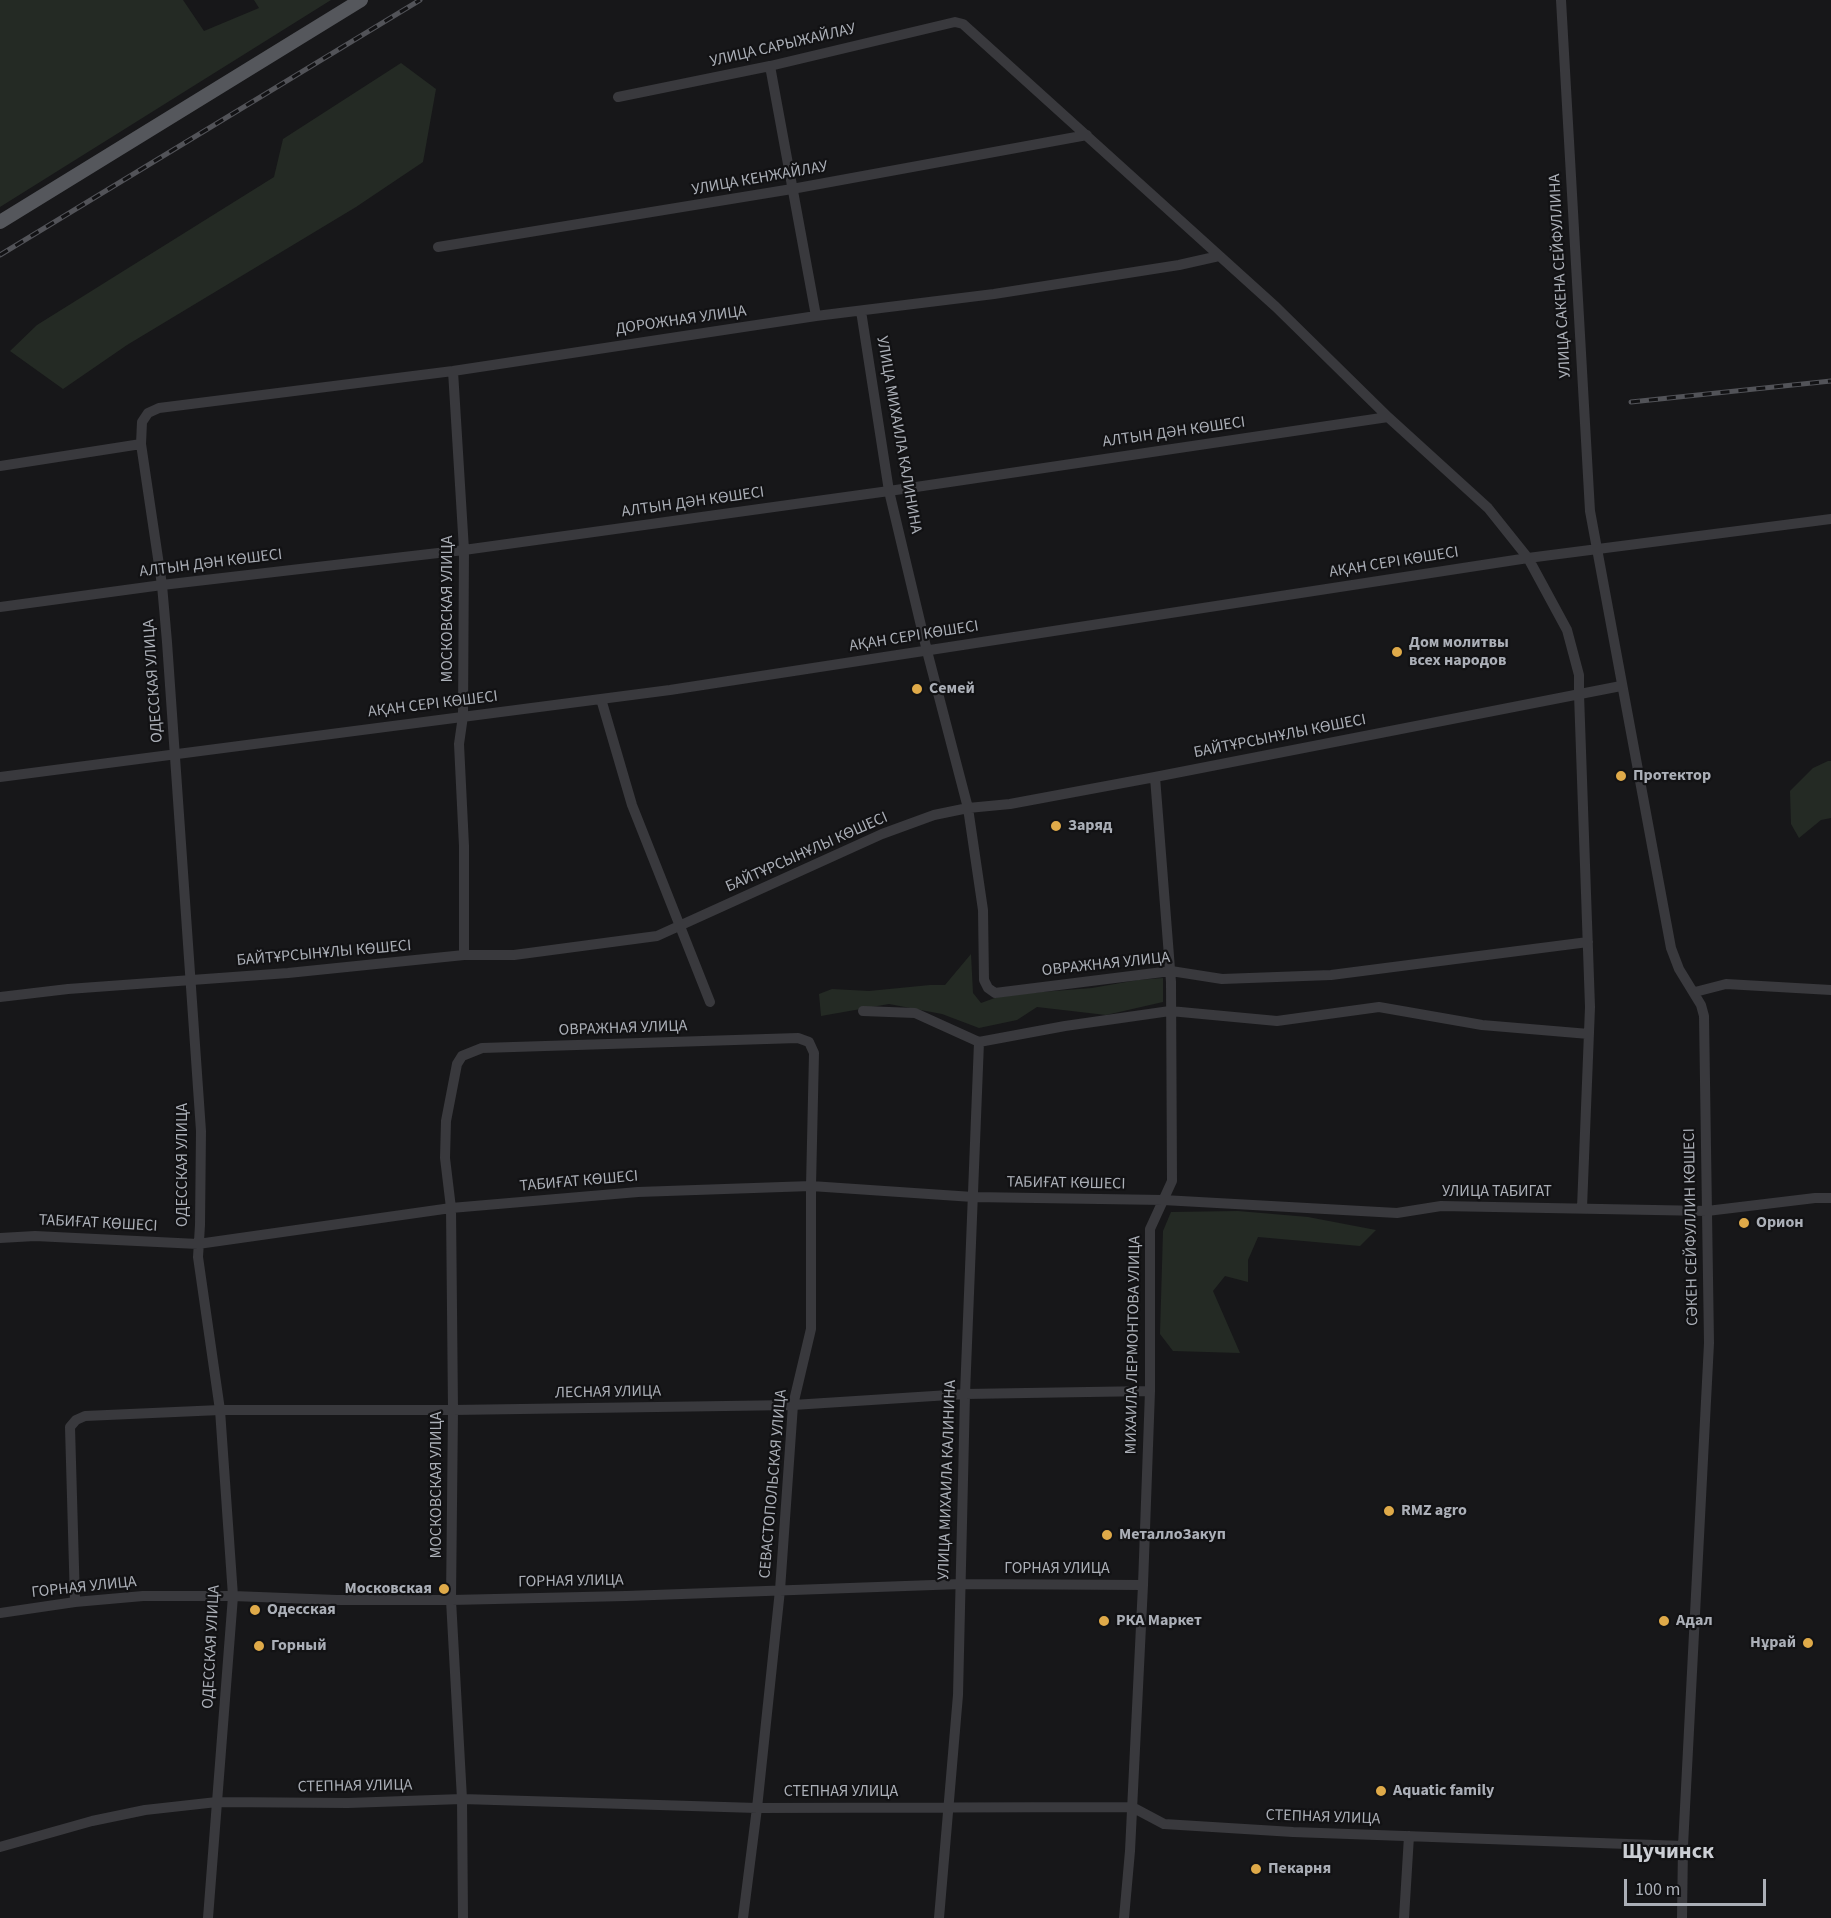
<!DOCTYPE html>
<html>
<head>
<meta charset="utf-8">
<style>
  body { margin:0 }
  #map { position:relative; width:1831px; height:1918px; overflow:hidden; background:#171719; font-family:"Source Sans 3",sans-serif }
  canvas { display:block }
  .scale { position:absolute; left:1624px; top:1879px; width:142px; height:27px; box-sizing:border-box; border:3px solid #abafb7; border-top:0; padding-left:8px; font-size:18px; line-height:21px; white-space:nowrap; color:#abafb7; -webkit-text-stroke:4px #121214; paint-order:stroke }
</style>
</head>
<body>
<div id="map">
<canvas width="1831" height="1918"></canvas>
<div class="scale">100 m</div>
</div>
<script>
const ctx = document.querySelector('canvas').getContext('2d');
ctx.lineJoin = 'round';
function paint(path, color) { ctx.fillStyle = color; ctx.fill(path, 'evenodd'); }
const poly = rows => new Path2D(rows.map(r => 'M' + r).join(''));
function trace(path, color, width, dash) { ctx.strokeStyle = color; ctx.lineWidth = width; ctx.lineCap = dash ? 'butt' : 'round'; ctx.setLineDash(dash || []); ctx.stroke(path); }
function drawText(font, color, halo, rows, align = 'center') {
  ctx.font = font + ' "Source Sans 3",sans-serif'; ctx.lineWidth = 4.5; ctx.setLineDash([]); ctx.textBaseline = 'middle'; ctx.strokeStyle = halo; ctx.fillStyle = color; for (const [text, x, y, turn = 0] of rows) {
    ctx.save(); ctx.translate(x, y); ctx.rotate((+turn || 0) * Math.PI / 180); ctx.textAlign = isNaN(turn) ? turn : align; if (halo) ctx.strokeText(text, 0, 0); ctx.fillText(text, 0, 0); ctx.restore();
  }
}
const green = poly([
  [0,0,183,0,204,31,259,8,254,0,331,0,0,207],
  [401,63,436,89,423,162,356,207,127,345,63,389,10,351,37,325,274,177,283,139],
  [1828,761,1831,761,1831,818,1821,820,1799,838,1791,824,1790,791,1813,768],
  [971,954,973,993,981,1003,1003,995,1092,988,1138,980,1163,978,1163,1002,1106,1015,1037,1007,1017,1020,979,1028,942,1014,889,1004,821,1016,819,994,832,989,869,991,930,985,945,985],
  [1238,1211,1308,1217,1376,1230,1360,1246,1258,1237,1248,1260,1248,1282,1225,1276,1213,1291,1240,1353,1173,1351,1160,1334,1163,1231,1171,1212]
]);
const minor = poly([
  [1561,0,1590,511,1671,948,1679,969,1701,1005,1704,1016,1709,1343,1683,1846,1682,1918],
  [770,66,816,316],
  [618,97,770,66,955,22,963,24,1276,307,1388,417,1488,508,1528,558,1567,630,1579,675,1579,694,1590,1007,1582,1208],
  [438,247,792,189,1087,135],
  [861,311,889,491,927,651,968,808,983,910,984,980,988,988,995,993,1171,971,1222,979,1331,975,1588,942],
  [453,371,464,550,463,716,459,744,464,846,464,955],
  [0,466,141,444],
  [0,607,162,585,464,550,889,491,1388,417],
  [601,699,632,805,710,1002],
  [0,777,670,690,1528,558,1831,519],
  [1695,992,1726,984,1831,990],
  [0,997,68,989,288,973,464,955,514,955,657,936,882,834,934,815,968,808,1010,804,1155,777,1621,686],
  [863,1011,915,1013,979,1042,1065,1026,1170,1011,1277,1021,1379,1007,1482,1025,1589,1034],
  [0,1238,35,1236,198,1244,451,1208,638,1192,811,1186,973,1197,1163,1200,1397,1213,1441,1206,1707,1211,1815,1198,1831,1198],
  [75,1602,70,1427,76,1420,85,1416,220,1410,453,1410,793,1405,965,1394,1150,1391],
  [0,1613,75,1602,143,1596,233,1596,337,1600,451,1600,626,1596,961,1584,1143,1585],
  [0,1847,92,1821,145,1810,217,1802,348,1803,462,1799,757,1808,1132,1807,1164,1824,1293,1832,1683,1846],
  [208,1918,233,1596,220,1410,198,1257,200,1225,201,1131,167,642,162,585,141,444,142,422,148,413,159,408,453,371,816,316,994,294,1179,265,1219,256],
  [463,1918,462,1799,451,1600,453,1410,451,1208,445,1158,446,1121,457,1064,462,1056,482,1048,798,1038,809,1042,814,1053,811,1186,811,1329,793,1405,780,1590,757,1808,743,1918],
  [939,1918,958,1695,965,1394,979,1042],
  [1124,1918,1130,1851,1143,1585,1150,1391,1150,1229,1172,1181,1171,982,1155,777],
  [1404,1918,1409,1836]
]);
const major = poly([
  [0,222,361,0]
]);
const rail = poly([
  [0,255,420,0],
  [1631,402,1831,381]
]);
const markers = [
  [1397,652,6,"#dfaa49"],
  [917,689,6,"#dfaa49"],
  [1621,776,6,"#dfaa49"],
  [1056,826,6,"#dfaa49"],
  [1744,1223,6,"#dfaa49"],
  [1389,1511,6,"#dfaa49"],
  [1107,1535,6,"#dfaa49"],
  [444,1589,6,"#dfaa49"],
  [255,1610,6,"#dfaa49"],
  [1104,1621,6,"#dfaa49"],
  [1664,1621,6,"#dfaa49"],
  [1808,1643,6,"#dfaa49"],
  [259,1646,6,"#dfaa49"],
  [1381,1791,6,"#dfaa49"],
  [1256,1869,6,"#dfaa49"]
];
const streetNames = [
  ["УЛИЦА САРЫЖАЙЛАУ",783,46,-13],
  ["УЛИЦА КЕНЖАЙЛАУ",760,179,-10],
  ["УЛИЦА САКЕНА СЕЙФУЛЛИНА",1561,276,-93],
  ["ДОРОЖНАЯ УЛИЦА",681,321,-8],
  ["АЛТЫН ДӘН КӨШЕСІ",1174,433,-8],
  ["УЛИЦА МИХАИЛА КАЛИНИНА",898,435,80],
  ["АЛТЫН ДӘН КӨШЕСІ",693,503,-8],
  ["АҚАН СЕРІ КӨШЕСІ",1394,563,-9],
  ["АЛТЫН ДӘН КӨШЕСІ",211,564,-7],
  ["МОСКОВСКАЯ УЛИЦА",448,609,-90],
  ["АҚАН СЕРІ КӨШЕСІ",914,637,-9],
  ["ОДЕССКАЯ УЛИЦА",154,681,-94],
  ["АҚАН СЕРІ КӨШЕСІ",433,705,-7],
  ["БАЙТҰРСЫНҰЛЫ КӨШЕСІ",1280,737,-11],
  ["БАЙТҰРСЫНҰЛЫ КӨШЕСІ",807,853,-24],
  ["БАЙТҰРСЫНҰЛЫ КӨШЕСІ",324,954,-5],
  ["ОВРАЖНАЯ УЛИЦА",1106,965,-6],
  ["ОВРАЖНАЯ УЛИЦА",623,1029,-2],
  ["ОДЕССКАЯ УЛИЦА",183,1165,-90],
  ["ТАБИҒАТ КӨШЕСІ",579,1182,-5],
  ["ТАБИҒАТ КӨШЕСІ",1066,1184,1],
  ["УЛИЦА ТАБИГАТ",1497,1192],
  ["ТАБИҒАТ КӨШЕСІ",98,1224,3],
  ["СӘКЕН СЕЙФУЛЛИН КӨШЕСІ",1692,1227,-91],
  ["МИХАИЛА ЛЕРМОНТОВА УЛИЦА",1134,1345,-89],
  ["ЛЕСНАЯ УЛИЦА",608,1393,-1],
  ["УЛИЦА МИХАИЛА КАЛИНИНА",948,1480,-88],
  ["СЕВАСТОПОЛЬСКАЯ УЛИЦА",774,1484,-85],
  ["МОСКОВСКАЯ УЛИЦА",437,1485,-90],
  ["ГОРНАЯ УЛИЦА",1057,1569],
  ["ГОРНАЯ УЛИЦА",571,1582,-1],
  ["ГОРНАЯ УЛИЦА",84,1588,-6],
  ["ОДЕССКАЯ УЛИЦА",212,1647,-87],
  ["СТЕПНАЯ УЛИЦА",355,1787,-1],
  ["СТЕПНАЯ УЛИЦА",841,1792],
  ["СТЕПНАЯ УЛИЦА",1323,1818,2]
];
const poiNames = [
  ["Дом молитвы",1409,643],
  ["всех народов",1409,661],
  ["Семей",929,689],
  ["Протектор",1633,776],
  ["Заряд",1068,826],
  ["Орион",1756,1223],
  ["RMZ agro",1401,1511],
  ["МеталлоЗакуп",1119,1535],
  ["Московская",432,1589,"right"],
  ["Одесская",267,1610],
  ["РКА Маркет",1116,1621],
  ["Адал",1676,1621],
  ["Нұрай",1796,1643,"right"],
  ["Горный",271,1646],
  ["Aquatic family",1393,1791],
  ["Пекарня",1268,1869]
];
const districtNames = [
  ["Щучинск",1668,1853]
];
paint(green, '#242a24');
trace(minor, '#39393d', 10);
trace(major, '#55575c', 14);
trace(rail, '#525358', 5);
trace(rail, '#121214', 3, [9]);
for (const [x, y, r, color] of markers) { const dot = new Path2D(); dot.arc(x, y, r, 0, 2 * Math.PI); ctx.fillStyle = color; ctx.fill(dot); trace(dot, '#121214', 2); }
drawText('16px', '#abafb7', '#121214', streetNames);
drawText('bold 16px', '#abafb7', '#121214', poiNames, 'left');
drawText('bold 22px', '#cbced4', '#121214', districtNames);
</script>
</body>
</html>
